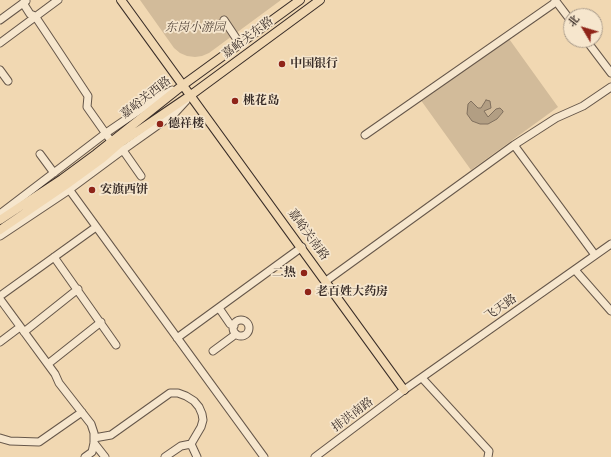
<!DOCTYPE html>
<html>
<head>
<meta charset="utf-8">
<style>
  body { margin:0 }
  #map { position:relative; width:611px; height:457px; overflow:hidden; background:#f1d8b2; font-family:"IM FELL French Canon","Noto Serif SC",serif }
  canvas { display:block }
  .north { position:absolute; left:563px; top:8px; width:40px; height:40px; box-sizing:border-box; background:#f6e6cd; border:1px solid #aa9c8b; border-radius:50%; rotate:308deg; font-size:11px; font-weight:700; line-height:16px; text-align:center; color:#382c27 }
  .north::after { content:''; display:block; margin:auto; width:14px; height:18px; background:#8f2418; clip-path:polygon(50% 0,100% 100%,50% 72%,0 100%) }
</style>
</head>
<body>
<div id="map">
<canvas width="611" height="457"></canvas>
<div class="north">北</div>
</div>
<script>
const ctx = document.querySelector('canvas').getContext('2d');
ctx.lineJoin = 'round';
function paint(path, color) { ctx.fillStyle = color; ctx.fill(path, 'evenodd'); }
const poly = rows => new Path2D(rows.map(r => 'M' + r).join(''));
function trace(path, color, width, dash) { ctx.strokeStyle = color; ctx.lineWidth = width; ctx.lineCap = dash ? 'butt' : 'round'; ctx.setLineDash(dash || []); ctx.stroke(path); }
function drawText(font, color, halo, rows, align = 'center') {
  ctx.font = font + ' "IM FELL French Canon","Noto Serif SC",serif'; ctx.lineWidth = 3.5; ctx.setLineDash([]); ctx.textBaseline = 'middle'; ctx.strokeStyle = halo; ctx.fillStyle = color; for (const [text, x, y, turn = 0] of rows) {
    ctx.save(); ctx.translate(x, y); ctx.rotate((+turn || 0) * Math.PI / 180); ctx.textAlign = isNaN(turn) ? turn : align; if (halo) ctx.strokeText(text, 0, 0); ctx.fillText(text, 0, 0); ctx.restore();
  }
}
const green = poly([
  [140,0,281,0,209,53,202,56,195,57,187,56,180,53,174,48],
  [507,36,558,107,471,170,420,99]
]);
const water = poly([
  [486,100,490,101,491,108,484,111,488,117,496,109,500,108,503,111,503,112,497,119,488,124,480,124,472,121,467,114,468,104,471,101,478,108,481,108,486,100]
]);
const minor = poly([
  [555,0,571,21],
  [23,3,30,14,35,16,55,46,88,96,87,107,111,141],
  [0,20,26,1],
  [224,20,240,44],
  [586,40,611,73],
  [0,43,58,0],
  [0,70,8,81],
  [365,135,556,2],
  [514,145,556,118,583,106,611,87],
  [120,146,141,176],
  [40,154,54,173],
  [63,181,264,457],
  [0,214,106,133,156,99,172,90],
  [0,236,69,190,123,150,175,113,186,101],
  [54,257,116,345],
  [575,270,611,311],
  [326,281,514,145,595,255],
  [0,296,96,227],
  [0,299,55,374,59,383,91,424,94,433,94,443,92,452,85,457],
  [219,308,230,324,234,326],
  '233 328a8 8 0 1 1 16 0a8 8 0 1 1-16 0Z',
  [24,332,78,289],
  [177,338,302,247],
  [0,342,20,327],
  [213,351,236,334],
  [48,364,101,322],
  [422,378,489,451,488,457],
  [0,438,10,441,39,442,82,412],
  [94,438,111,435,170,393,178,393,186,396,194,401,199,407,202,414,203,420,201,427,191,444,181,446,165,457],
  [94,443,105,457],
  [191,444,197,457],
  [315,457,404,390,611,244]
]);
const major = poly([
  [121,0,404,390],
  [0,220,62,179,96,154,183,85,300,0],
  [0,230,66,185,103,158,119,144,191,95,320,0]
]);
const markers = [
  [282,64,4,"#8f2418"],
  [235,101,4,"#8f2418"],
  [160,124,4,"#8f2418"],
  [92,190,4,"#8f2418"],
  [304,273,4,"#8f2418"],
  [308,292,4,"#8f2418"]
];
const parkNames = [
  ["东岗小游园",195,28]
];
const streetNames = [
  ["嘉峪关东路",248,38,-37],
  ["嘉峪关西路",146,98,-38],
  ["嘉峪关南路",308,235,54],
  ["飞天路",501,308,-35],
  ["排洪南路",353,415,-37]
];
const poiNames = [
  ["中国银行",290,64],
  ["桃花岛",243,101],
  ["德祥楼",168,124],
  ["安旗西饼",100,190],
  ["二热",296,273,"right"],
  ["老百姓大药房",316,292]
];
paint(green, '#d2bb9a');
paint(water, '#b29e83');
trace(water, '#81705e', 1);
trace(minor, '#66574a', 9);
trace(major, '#382c27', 10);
trace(minor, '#f6e6cd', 7);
trace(major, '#f1d8b2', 8);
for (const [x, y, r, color] of markers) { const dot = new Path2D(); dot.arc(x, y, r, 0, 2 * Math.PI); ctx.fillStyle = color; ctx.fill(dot); trace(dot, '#f6e6cd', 1.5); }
drawText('italic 12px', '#57493e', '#f6e6cd', parkNames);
drawText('12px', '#382c27', '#f6e6cd', streetNames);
drawText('bold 12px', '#382c27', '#f6e6cd', poiNames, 'left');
</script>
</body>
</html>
